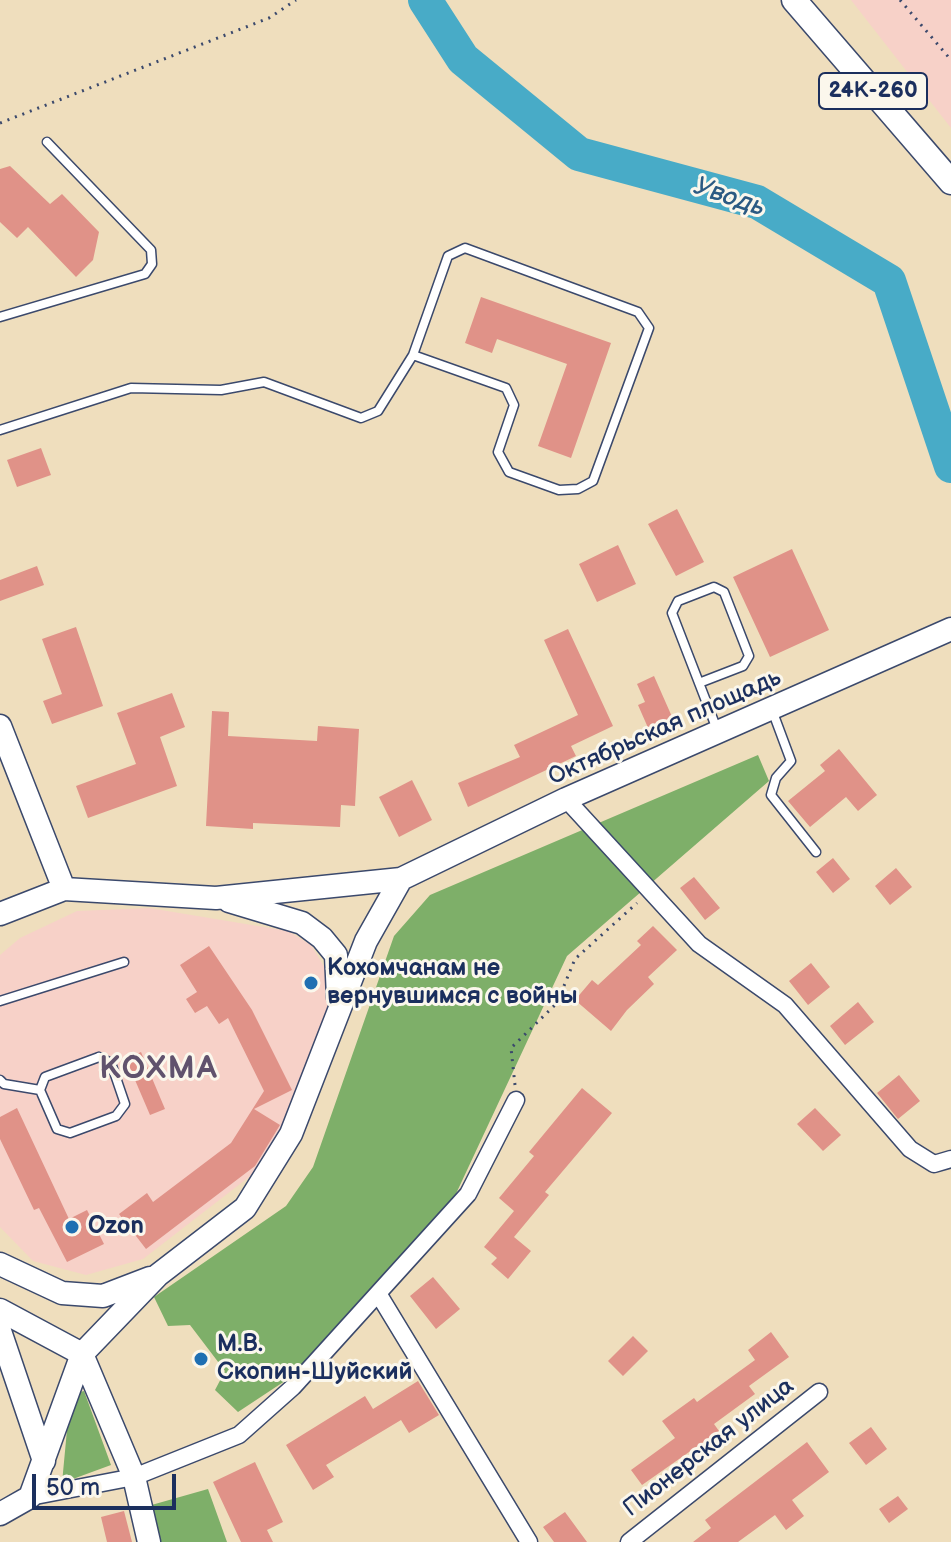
<!DOCTYPE html>
<html>
<head>
<meta charset="utf-8">
<style>
  body { margin:0 }
  #map { position:relative; width:951px; height:1542px; overflow:hidden; background:#efdebd; font-family:"Balsamiq Sans",sans-serif }
  canvas { display:block }
  .scale { position:absolute; left:32px; top:1474px; width:144px; height:36px; box-sizing:border-box; border:4px solid #1b2f5e; border-top:0; padding-left:10px; font-size:24px; line-height:28px; white-space:nowrap; color:#1b2f5e; -webkit-text-stroke:6px #fbf7ec; paint-order:stroke }
</style>
</head>
<body>
<div id="map">
<canvas width="951" height="1542"></canvas>
<div class="scale">50 m</div>
</div>
<script>
const ctx = document.querySelector('canvas').getContext('2d');
ctx.lineJoin = 'round';
function paint(path, color) { ctx.fillStyle = color; ctx.fill(path, 'evenodd'); }
const poly = rows => new Path2D(rows.map(r => 'M' + r).join(''));
function trace(path, color, width, dash) { ctx.strokeStyle = color; ctx.lineWidth = width; ctx.lineCap = dash ? 'butt' : 'round'; ctx.setLineDash(dash || []); ctx.stroke(path); }
function drawText(font, color, halo, rows, align = 'center') {
  ctx.font = font + ' "Balsamiq Sans",sans-serif'; ctx.lineWidth = 6; ctx.setLineDash([]); ctx.textBaseline = 'middle'; ctx.strokeStyle = halo; ctx.fillStyle = color; for (const [text, x, y, turn = 0] of rows) {
    ctx.save(); ctx.translate(x, y); ctx.rotate((+turn || 0) * Math.PI / 180); ctx.textAlign = isNaN(turn) ? turn : align; if (halo) ctx.strokeText(text, 0, 0); ctx.fillText(text, 0, 0); ctx.restore();
  }
}
const built = poly([
  [851,0,951,0,951,128],
  [149,908,288,931,311,945,334,983,328,1014,289,1123,262,1167,143,1259,86,1275,33,1261,0,1227,0,955,20,938,77,911]
]);
const forest = poly([
  [758,755,769,781,567,956,454,1198,294,1375,238,1412,215,1390,225,1371,190,1325,168,1326,154,1297,286,1206,313,1167,394,936,430,895],
  [84,1391,111,1465,62,1483,67,1430,76,1393],
  [208,1489,227,1542,158,1542,148,1506]
]);
const river = poly([
  [425,0,463,59,579,154,757,202,889,281,951,466]
]);
const building = poly([
  [10,166,50,204,62,194,99,232,93,260,76,277,28,227,17,238,0,222,0,169],
  [481,297,611,343,571,458,538,446,567,364,497,339,492,353,465,343],
  [41,448,51,475,17,487,7,460],
  [677,509,704,562,676,576,648,524],
  [618,545,636,584,597,602,579,564],
  [792,549,829,630,770,657,733,577],
  [37,566,44,585,0,601,0,580],
  [76,627,103,706,52,724,43,701,62,694,42,639],
  [568,629,613,726,571,746,576,756,468,807,458,783,520,757,514,745,578,715,544,640],
  [654,676,673,719,649,730,638,705,645,702,637,684],
  [172,693,185,727,160,737,177,786,88,818,76,786,136,764,117,713],
  [212,711,229,712,228,736,317,741,318,726,359,729,355,806,341,805,340,827,253,823,253,829,206,826],
  [839,749,877,795,858,811,846,797,810,827,788,801,825,771,820,765],
  [412,780,432,820,399,837,379,797],
  [833,858,850,879,833,893,816,872],
  [896,868,912,887,890,905,875,886],
  [694,877,720,908,705,920,680,888],
  [653,926,677,950,648,977,654,984,627,1010,611,1031,575,1000,592,980,598,985,641,945,637,941],
  [209,946,252,1010,292,1090,254,1109,280,1125,255,1166,146,1249,119,1214,147,1193,153,1202,231,1143,264,1091,228,1018,219,1024,207,1006,195,1013,186,999,197,992,180,965],
  [811,963,830,987,808,1005,789,981],
  [858,1002,874,1022,845,1045,830,1026],
  [141,1052,165,1109,150,1115,126,1059],
  [899,1075,920,1101,898,1119,877,1093],
  [582,1088,612,1113,545,1192,549,1195,514,1237,531,1251,508,1279,491,1264,497,1258,484,1247,514,1211,499,1198,534,1156,529,1152],
  [17,1108,69,1219,87,1210,104,1244,67,1262,39,1208,34,1210,0,1139,0,1117],
  [815,1108,841,1135,823,1151,797,1124],
  [433,1277,460,1309,436,1329,410,1296],
  [771,1332,789,1357,749,1386,755,1394,714,1424,719,1431,642,1485,631,1470,675,1438,662,1421,694,1398,697,1402,755,1360,748,1350],
  [633,1336,648,1351,623,1376,608,1361],
  [418,1381,439,1415,409,1433,401,1420,326,1465,334,1477,313,1490,286,1445,365,1396,373,1409],
  [871,1427,887,1449,866,1465,849,1443],
  [807,1442,829,1472,792,1500,804,1516,786,1530,775,1515,738,1542,693,1542,711,1528,705,1520],
  [255,1462,283,1522,267,1530,273,1542,241,1542,213,1482],
  [898,1496,908,1509,889,1523,879,1509],
  [124,1511,132,1542,107,1542,101,1517],
  [565,1512,587,1542,554,1542,543,1527]
]);
const path = poly([
  [900,0,951,60],
  [0,123,269,18,296,0],
  [515,1085,511,1048,557,1003,575,959,637,903]
]);
const lane = poly([
  [0,317,145,274,152,264,151,250,47,142],
  [0,430,131,388,221,390,264,382,361,418,378,411,413,355,448,256,465,248,638,312,649,328,593,481,578,489,559,490,509,472,498,452,514,405,506,388,413,355],
  [699,683,743,666,749,656,724,592,714,587,678,601,672,613,718,732],
  [772,710,791,761,776,778,771,795,816,852],
  [0,1001,124,962],
  [99,1057,111,1063,125,1104,116,1116,70,1133,57,1129,40,1090,45,1077,99,1057],
  [0,1080,4,1084,40,1090]
]);
const street = poly([
  [566,799,699,944,785,1005,910,1149,934,1164,951,1159],
  [379,1295,529,1542],
  [30,1497,134,1477,239,1435,293,1387,468,1194,516,1100],
  [629,1542,819,1392]
]);
const secondary = poly([
  [0,726,64,889],
  [229,901,302,923,322,938,336,955,338,997],
  [0,914,64,889,216,898,401,879,566,799,951,629],
  [0,1264,62,1293,103,1296,150,1278],
  [0,1310,82,1354,134,1477,149,1542],
  [0,1331,44,1461],
  [0,1514,30,1497,82,1354,158,1275,245,1208,291,1134,366,941,401,879]
]);
const primary = poly([
  [794,0,951,182]
]);
const markers = [
  [311,983,8,"#1f6fb2"],
  [72,1227,8,"#1f6fb2"],
  [201,1359,8,"#1f6fb2"]
];
const shields = [
  [873,91,108]
];
const shieldNames = [
  ["24К-260",873,91]
];
const streetNames = [
  ["Октябрьская площадь",665,728,-24],
  ["Пионерская улица",709,1448,-38]
];
const poiNames = [
  ["Кохомчанам не",327,969],
  ["вернувшимся с войны",327,997],
  ["Ozon",88,1227],
  ["М.В.",217,1345],
  ["Скопин-Шуйский",217,1373]
];
const waterNames = [
  ["Уводь",729,198,19]
];
const districtNames = [
  ["КОХМА",159,1070]
];
paint(built, '#f7d1c8');
paint(forest, '#7eaf69');
trace(river, '#48abc7', 34);
paint(building, '#e09288');
trace(lane, '#3b496c', 11);
trace(street, '#3b496c', 19);
trace(secondary, '#3b496c', 25);
trace(primary, '#3b496c', 27);
trace(path, '#3b496c', 3, [2, 6]);
trace(lane, '#fff', 8);
trace(street, '#fff', 16);
trace(secondary, '#fff', 22);
trace(primary, '#fff', 24);
for (const [x, y, r, color] of markers) { const dot = new Path2D(); dot.arc(x, y, r, 0, 2 * Math.PI); ctx.fillStyle = color; ctx.fill(dot); trace(dot, '#fbf7ec', 3); }
for (const [x, y, w] of shields) { const box = new Path2D(); box.roundRect(x - w / 2, y - 18, w, 36, 6); ctx.fillStyle = '#fbf7ec'; ctx.fill(box); trace(box, '#1b2f5e', 2); }
drawText('bold 22px', '#1b2f5e', null, shieldNames);
drawText('24px', '#1b2f5e', '#fbf7ec', streetNames);
drawText('bold 24px', '#1b2f5e', '#fbf7ec', poiNames, 'left');
drawText('italic 26px', '#2b5a83', '#fbf7ec', waterNames);
ctx.letterSpacing = '2px';
drawText('bold 32px', '#60526d', '#fbf7ec', districtNames);
ctx.letterSpacing = '0px';
</script>
</body>
</html>
